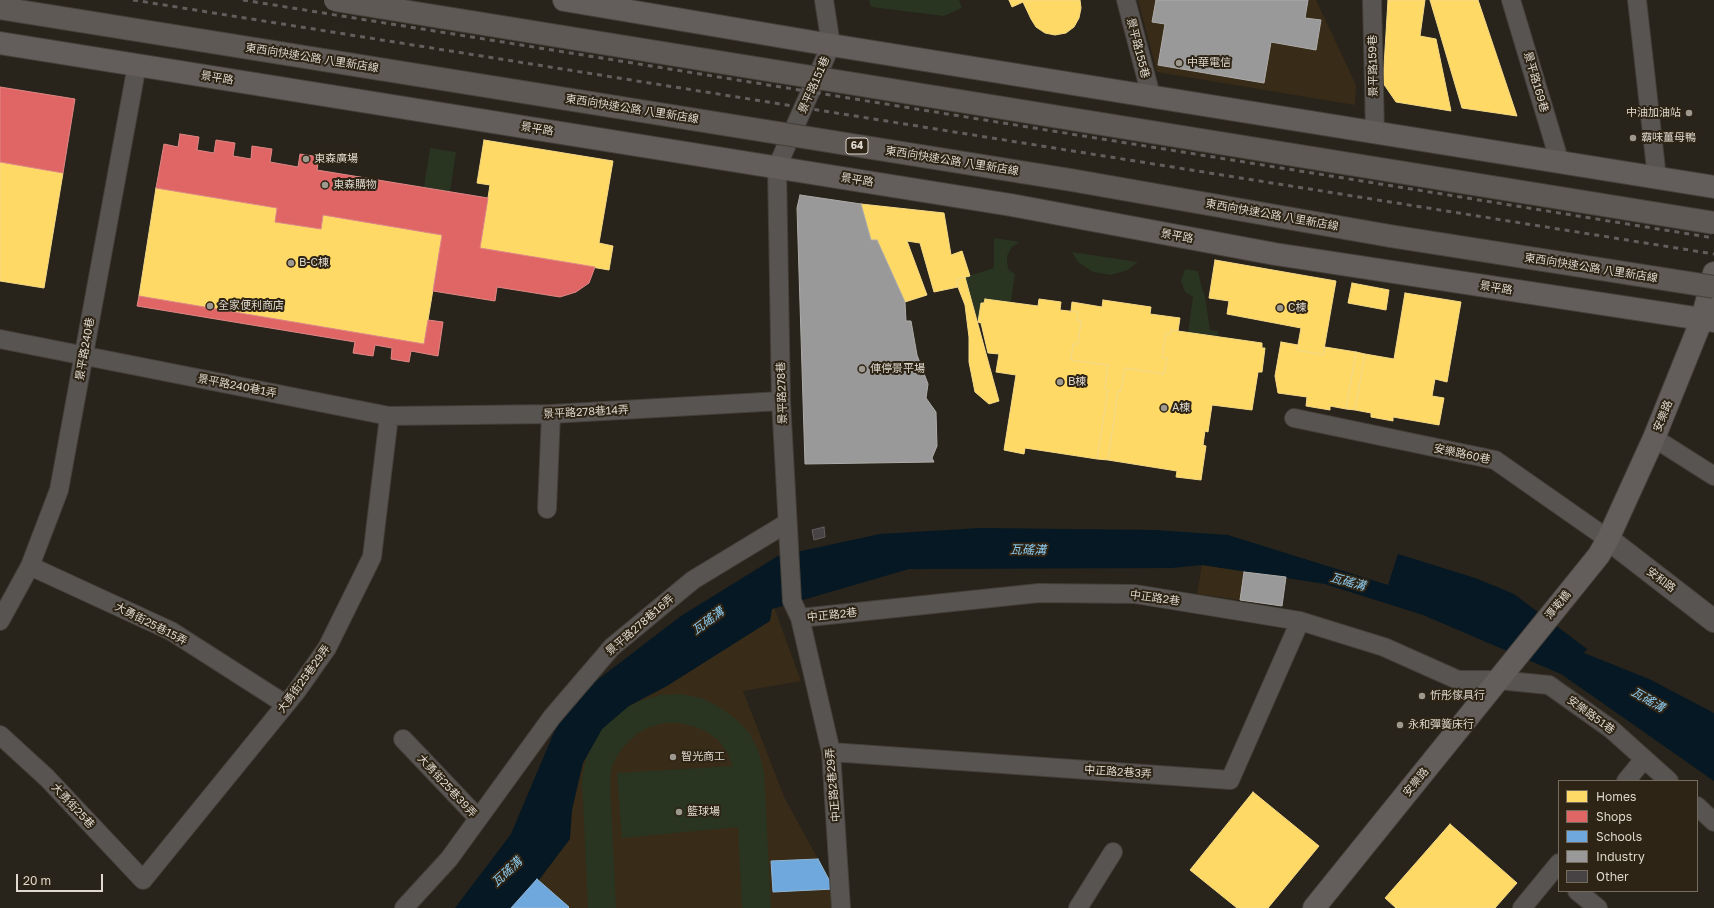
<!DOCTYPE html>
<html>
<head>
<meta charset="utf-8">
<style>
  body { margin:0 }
  #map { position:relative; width:1714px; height:908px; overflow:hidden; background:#28231b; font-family:"Golos Text",sans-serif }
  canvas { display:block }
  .legend { position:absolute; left:1558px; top:780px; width:140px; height:112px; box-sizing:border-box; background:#2e2415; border:1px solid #746c5f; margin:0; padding:5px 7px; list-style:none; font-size:12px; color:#ded8ce }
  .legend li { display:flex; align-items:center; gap:8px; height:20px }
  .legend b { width:20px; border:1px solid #746c5f }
  .scale { position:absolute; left:16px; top:874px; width:87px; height:18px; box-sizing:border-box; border:2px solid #ded8ce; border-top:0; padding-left:5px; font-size:12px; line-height:14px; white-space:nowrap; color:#ded8ce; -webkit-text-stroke:3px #2e2415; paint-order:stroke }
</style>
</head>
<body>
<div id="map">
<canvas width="1714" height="908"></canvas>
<ul class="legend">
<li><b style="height:11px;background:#ffd966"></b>Homes</li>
<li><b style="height:11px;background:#e06666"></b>Shops</li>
<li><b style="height:11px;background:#6fa8dc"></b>Schools</li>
<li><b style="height:11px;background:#999"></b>Industry</li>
<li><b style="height:11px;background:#474244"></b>Other</li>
</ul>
<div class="scale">20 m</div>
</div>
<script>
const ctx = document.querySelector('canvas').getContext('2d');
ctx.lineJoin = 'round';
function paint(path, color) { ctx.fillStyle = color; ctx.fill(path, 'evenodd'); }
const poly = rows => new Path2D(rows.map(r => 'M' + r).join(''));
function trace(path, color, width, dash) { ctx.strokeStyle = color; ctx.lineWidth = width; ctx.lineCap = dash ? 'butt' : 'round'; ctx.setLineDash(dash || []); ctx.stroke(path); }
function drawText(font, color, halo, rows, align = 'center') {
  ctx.font = font + ' "Golos Text","Noto Sans TC",sans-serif'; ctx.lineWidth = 4; ctx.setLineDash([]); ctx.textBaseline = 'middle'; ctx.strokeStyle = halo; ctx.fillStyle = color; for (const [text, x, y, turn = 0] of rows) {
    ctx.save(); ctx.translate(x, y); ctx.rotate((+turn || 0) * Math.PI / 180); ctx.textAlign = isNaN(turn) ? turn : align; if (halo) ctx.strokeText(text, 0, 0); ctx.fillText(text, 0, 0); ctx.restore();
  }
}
const built = poly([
  [1138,0,1316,0,1356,85,1355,105,1157,72],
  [1202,565,1286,577,1282,606,1197,594],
  [774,607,801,681,743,691,785,799,838,895,836,908,502,908,592,722]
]);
const green = poly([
  [869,0,959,0,962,8,944,16,871,7],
  [430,148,456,152,450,192,424,187],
  [994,238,1020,242,1012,247,1007,256,1007,263,1009,270,1015,274,1011,302,985,299,984,303,981,303,978,322,965,277,994,268],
  [1072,252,1138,262,1128,270,1111,275,1093,272,1078,262],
  [1185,269,1198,271,1202,288,1205,296,1210,330,1218,331,1218,337,1188,332,1193,297,1185,292,1181,281],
  [680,694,701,698,719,707,736,719,750,734,759,753,764,772,771,908,742,908,738,827,622,838,617,773,733,766,726,750,717,739,705,731,692,726,679,723,664,723,650,727,638,733,627,743,618,754,612,767,610,781,616,908,588,908,582,779,586,759,594,740,606,723,622,710,640,701,660,695]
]);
const water = poly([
  [980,528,1155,530,1228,535,1388,585,1398,554,1475,578,1514,594,1587,649,1584,653,1649,679,1714,713,1714,781,1561,674,1423,615,1325,584,1202,565,1171,568,909,569,772,609,770,621,667,686,629,706,602,729,583,763,572,810,570,839,536,884,513,908,455,908,511,834,555,730,574,698,681,616,778,556,880,534]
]);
const homes = poly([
  [1009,0,1080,0,1081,8,1079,18,1074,27,1066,33,1055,35,1045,33,1036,27,1031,19,1023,2,1012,7,1009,0],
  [1388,0,1425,0,1420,36,1436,39,1451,111,1396,102,1383,83,1388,0],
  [1430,0,1478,0,1517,116,1462,108,1430,0],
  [484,140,613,161,599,243,613,246,609,270,480,248,490,185,477,183,484,140],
  [0,162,63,173,44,288,0,281,0,162],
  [156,188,277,208,275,222,321,229,323,215,442,235,424,344,139,296,156,188],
  [861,204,944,213,951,255,962,251,970,276,957,279,958,287,934,292,920,243,907,241,927,295,905,302,877,240,871,240,861,204],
  [1215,260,1336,281,1323,355,1297,350,1301,328,1227,314,1229,301,1209,298,1215,260],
  [965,277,999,401,989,404,975,392,969,362,969,337,965,305,958,287,957,279,965,277],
  [1352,283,1389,290,1386,310,1348,303,1352,283],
  [1405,293,1461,302,1447,382,1435,379,1432,396,1444,398,1439,425,1393,417,1393,421,1371,417,1371,413,1355,410,1365,354,1394,359,1405,293],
  [985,299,1038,306,1039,299,1061,302,1060,310,1078,312,1077,320,1081,321,1078,344,1073,344,1071,360,1108,365,1105,389,1108,390,1097,459,1025,448,1024,454,1004,450,1016,375,996,372,999,354,988,353,981,323,978,322,981,303,984,303,985,299],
  [1103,300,1151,307,1150,314,1180,318,1178,331,1171,330,1170,334,1166,333,1162,357,1167,358,1164,374,1125,368,1121,391,1118,391,1108,460,1097,459,1108,390,1105,389,1108,365,1071,360,1073,344,1078,344,1081,321,1077,320,1078,312,1071,311,1072,302,1102,307,1103,300],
  [1171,330,1262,343,1262,348,1265,348,1262,372,1258,372,1252,410,1212,405,1208,432,1205,431,1203,445,1206,446,1201,480,1176,477,1177,471,1108,460,1118,391,1121,391,1125,368,1164,374,1167,358,1162,357,1166,333,1170,334,1171,330],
  [1281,342,1298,345,1297,350,1323,355,1325,347,1356,352,1346,409,1330,406,1330,410,1306,406,1307,397,1278,393,1275,376,1281,342],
  [1356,352,1365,354,1355,410,1346,409,1356,352],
  [1253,792,1319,846,1268,908,1237,908,1190,870,1253,792],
  [1450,824,1517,883,1495,908,1396,908,1385,898,1450,824]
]);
const shops = poly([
  [0,87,75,99,63,173,0,162,0,87],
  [180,134,199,137,197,150,214,153,216,140,235,143,233,156,251,159,252,146,272,149,270,162,298,167,300,154,319,157,317,170,488,198,480,248,595,267,589,283,576,292,560,297,497,287,495,301,433,291,442,235,323,215,321,229,275,222,277,208,156,188,164,144,178,147,180,134],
  [139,296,424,344,428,320,443,322,438,356,411,351,409,362,391,359,392,348,375,345,373,356,353,353,355,342,137,306,139,296]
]);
const schools = poly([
  [818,859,834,889,773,892,771,861,818,859],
  [537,879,569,907,568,908,511,908,537,879]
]);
const industry = poly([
  [1156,0,1308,0,1305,18,1321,20,1316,50,1271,42,1264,83,1158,65,1165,24,1152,22,1156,0],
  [800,195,861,204,871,240,877,240,905,302,906,321,911,321,917,355,928,384,926,398,936,412,937,446,932,458,934,462,805,464,797,208,800,195],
  [1244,572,1286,577,1282,606,1240,600,1244,572]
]);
const building = poly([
  [824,527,825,537,814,540,812,530,824,527]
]);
const lane = poly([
  [824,0,831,45,777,167,781,401,792,601,800,618,831,752,841,908],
  [1126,0,1151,96],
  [1372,0,1375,133],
  [1511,0,1560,163],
  [1637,0,1657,178],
  [0,339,389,416,551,414,781,401],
  [1294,418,1495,460,1608,539],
  [1654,438,1714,476],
  [547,509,551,414],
  [30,566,171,631,285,704],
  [800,618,1039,593,1135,594,1300,621,1384,647,1458,680,1498,680,1549,685,1611,729,1669,781],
  [0,621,30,566,59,490,137,65],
  [0,735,47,778,143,880,296,692,327,648,372,557,389,416],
  [403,739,478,818],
  [831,752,1230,780,1300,621],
  [1626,781,1644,759],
  [1697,806,1714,822],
  [1577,891,1598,908],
  [404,908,449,859,552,717,612,647,693,580,787,523],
  [1078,908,1113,852],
  [1522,908,1559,863]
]);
const street = poly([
  [1608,539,1714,621]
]);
const secondary = poly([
  [564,0,831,45,1714,187],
  [0,43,1011,205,1275,254,1714,321],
  [1314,908,1599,555,1608,539,1654,438,1702,319,1714,273]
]);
const rail = poly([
  [133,0,1714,254],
  [243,0,1714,238]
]);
const highwayBridge = poly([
  [335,0,1714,223],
  [0,8,1071,180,1390,236,1714,287]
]);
const markers = [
  [1179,63,4,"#9e998f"],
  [1689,113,4,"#9e998f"],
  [1633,138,4,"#9e998f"],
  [306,159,4,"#9e998f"],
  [325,185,4,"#9e998f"],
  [291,263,4,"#9e998f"],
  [210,306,4,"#9e998f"],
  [1280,308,4,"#9e998f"],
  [862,369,4,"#9e998f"],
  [1060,382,4,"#9e998f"],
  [1164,408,4,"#9e998f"],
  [1422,696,4,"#9e998f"],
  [1400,725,4,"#9e998f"],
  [673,757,4,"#9e998f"],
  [679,812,4,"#9e998f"]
];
const shields = [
  [857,146,22]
];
const shieldNames = [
  ["64",857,146]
];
const streetNames = [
  ["景平路155巷",1138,48,76],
  ["東西向快速公路 八里新店線",312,58,9],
  ["景平路159巷",1373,66,-91],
  ["景平路",217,78,9],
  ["景平路169巷",1536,82,74],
  ["景平路151巷",814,85,-66],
  ["東西向快速公路 八里新店線",632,109,9],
  ["景平路",537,129,9],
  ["東西向快速公路 八里新店線",952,161,9],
  ["景平路",857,180,9],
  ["東西向快速公路 八里新店線",1272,215,10],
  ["景平路",1177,236,10],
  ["東西向快速公路 八里新店線",1591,268,9],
  ["景平路",1496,288,9],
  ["景平路240巷",85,349,-80],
  ["景平路240巷1弄",237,386,11],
  ["景平路278巷",782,393,-92],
  ["景平路278巷14弄",586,412,-3],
  ["安樂路",1663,416,-68],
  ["安樂路60巷",1462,454,12],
  ["安和路",1661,580,37],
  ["中正路2巷",1155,598,8],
  ["潭墘橋",1558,605,-51],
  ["中正路2巷",832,615,-6],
  ["大勇街25巷15弄",151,624,27],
  ["景平路278巷16弄",640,625,-41],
  ["大勇街25巷29弄",304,679,-54],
  ["安樂路51巷",1591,715,36],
  ["中正路2巷3弄",1118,772,4],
  ["安樂路",1416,782,-51],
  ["中正路2巷29弄",833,785,-95],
  ["大勇街25巷39弄",447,786,47],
  ["大勇街25巷",73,806,47]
];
const poiNames = [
  ["中華電信",1187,63],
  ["中油加油站",1681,113,"right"],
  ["霸味薑母鴨",1641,138],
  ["東森廣場",314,159],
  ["東森購物",333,185],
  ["B-C棟",299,263],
  ["全家便利商店",218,306],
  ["C棟",1288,308],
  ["俥停景平場",870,369],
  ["B棟",1068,382],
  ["A棟",1172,408],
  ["忻彤傢具行",1430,696],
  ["永和彈簧床行",1408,725],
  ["智光商工",681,757],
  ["籃球場",687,812]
];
const waterNames = [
  ["瓦磘溝",1028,550,1],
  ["瓦磘溝",1348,582,15],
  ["瓦磘溝",708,621,-36],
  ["瓦磘溝",1648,700,30],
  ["瓦磘溝",507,872,-43]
];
paint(built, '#382c18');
paint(green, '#293421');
paint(water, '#051823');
paint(homes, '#ffd966');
trace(homes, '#f5d985', 1);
paint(shops, '#e06666');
trace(shops, '#df8885', 1);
paint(schools, '#6fa8dc');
trace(schools, '#90b6d8', 1);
paint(industry, '#999');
trace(industry, '#aeaca9', 1);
paint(building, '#474244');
trace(building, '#625e5f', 1);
trace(lane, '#443f38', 20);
trace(street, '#443f38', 24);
trace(secondary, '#443f38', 24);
trace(lane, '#585452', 18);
trace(street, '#585452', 22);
trace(secondary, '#635e5c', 22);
trace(rail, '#625e5c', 3, [5, 5]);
trace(highwayBridge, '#443f38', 24, []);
trace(highwayBridge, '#5e5955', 22);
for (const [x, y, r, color] of markers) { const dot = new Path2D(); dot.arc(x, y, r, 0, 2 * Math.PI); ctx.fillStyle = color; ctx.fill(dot); trace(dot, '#2e2415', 1.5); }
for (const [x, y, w] of shields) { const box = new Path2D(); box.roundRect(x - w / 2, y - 8, w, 16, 3); ctx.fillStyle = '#2e2415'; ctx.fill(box); trace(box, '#ded8ce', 1); }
drawText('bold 10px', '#ded8ce', null, shieldNames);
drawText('11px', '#ded8ce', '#2e2415', streetNames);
drawText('11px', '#ded8ce', '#2e2415', poiNames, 'left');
drawText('italic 12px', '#8cc9ec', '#2e2415', waterNames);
</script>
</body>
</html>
